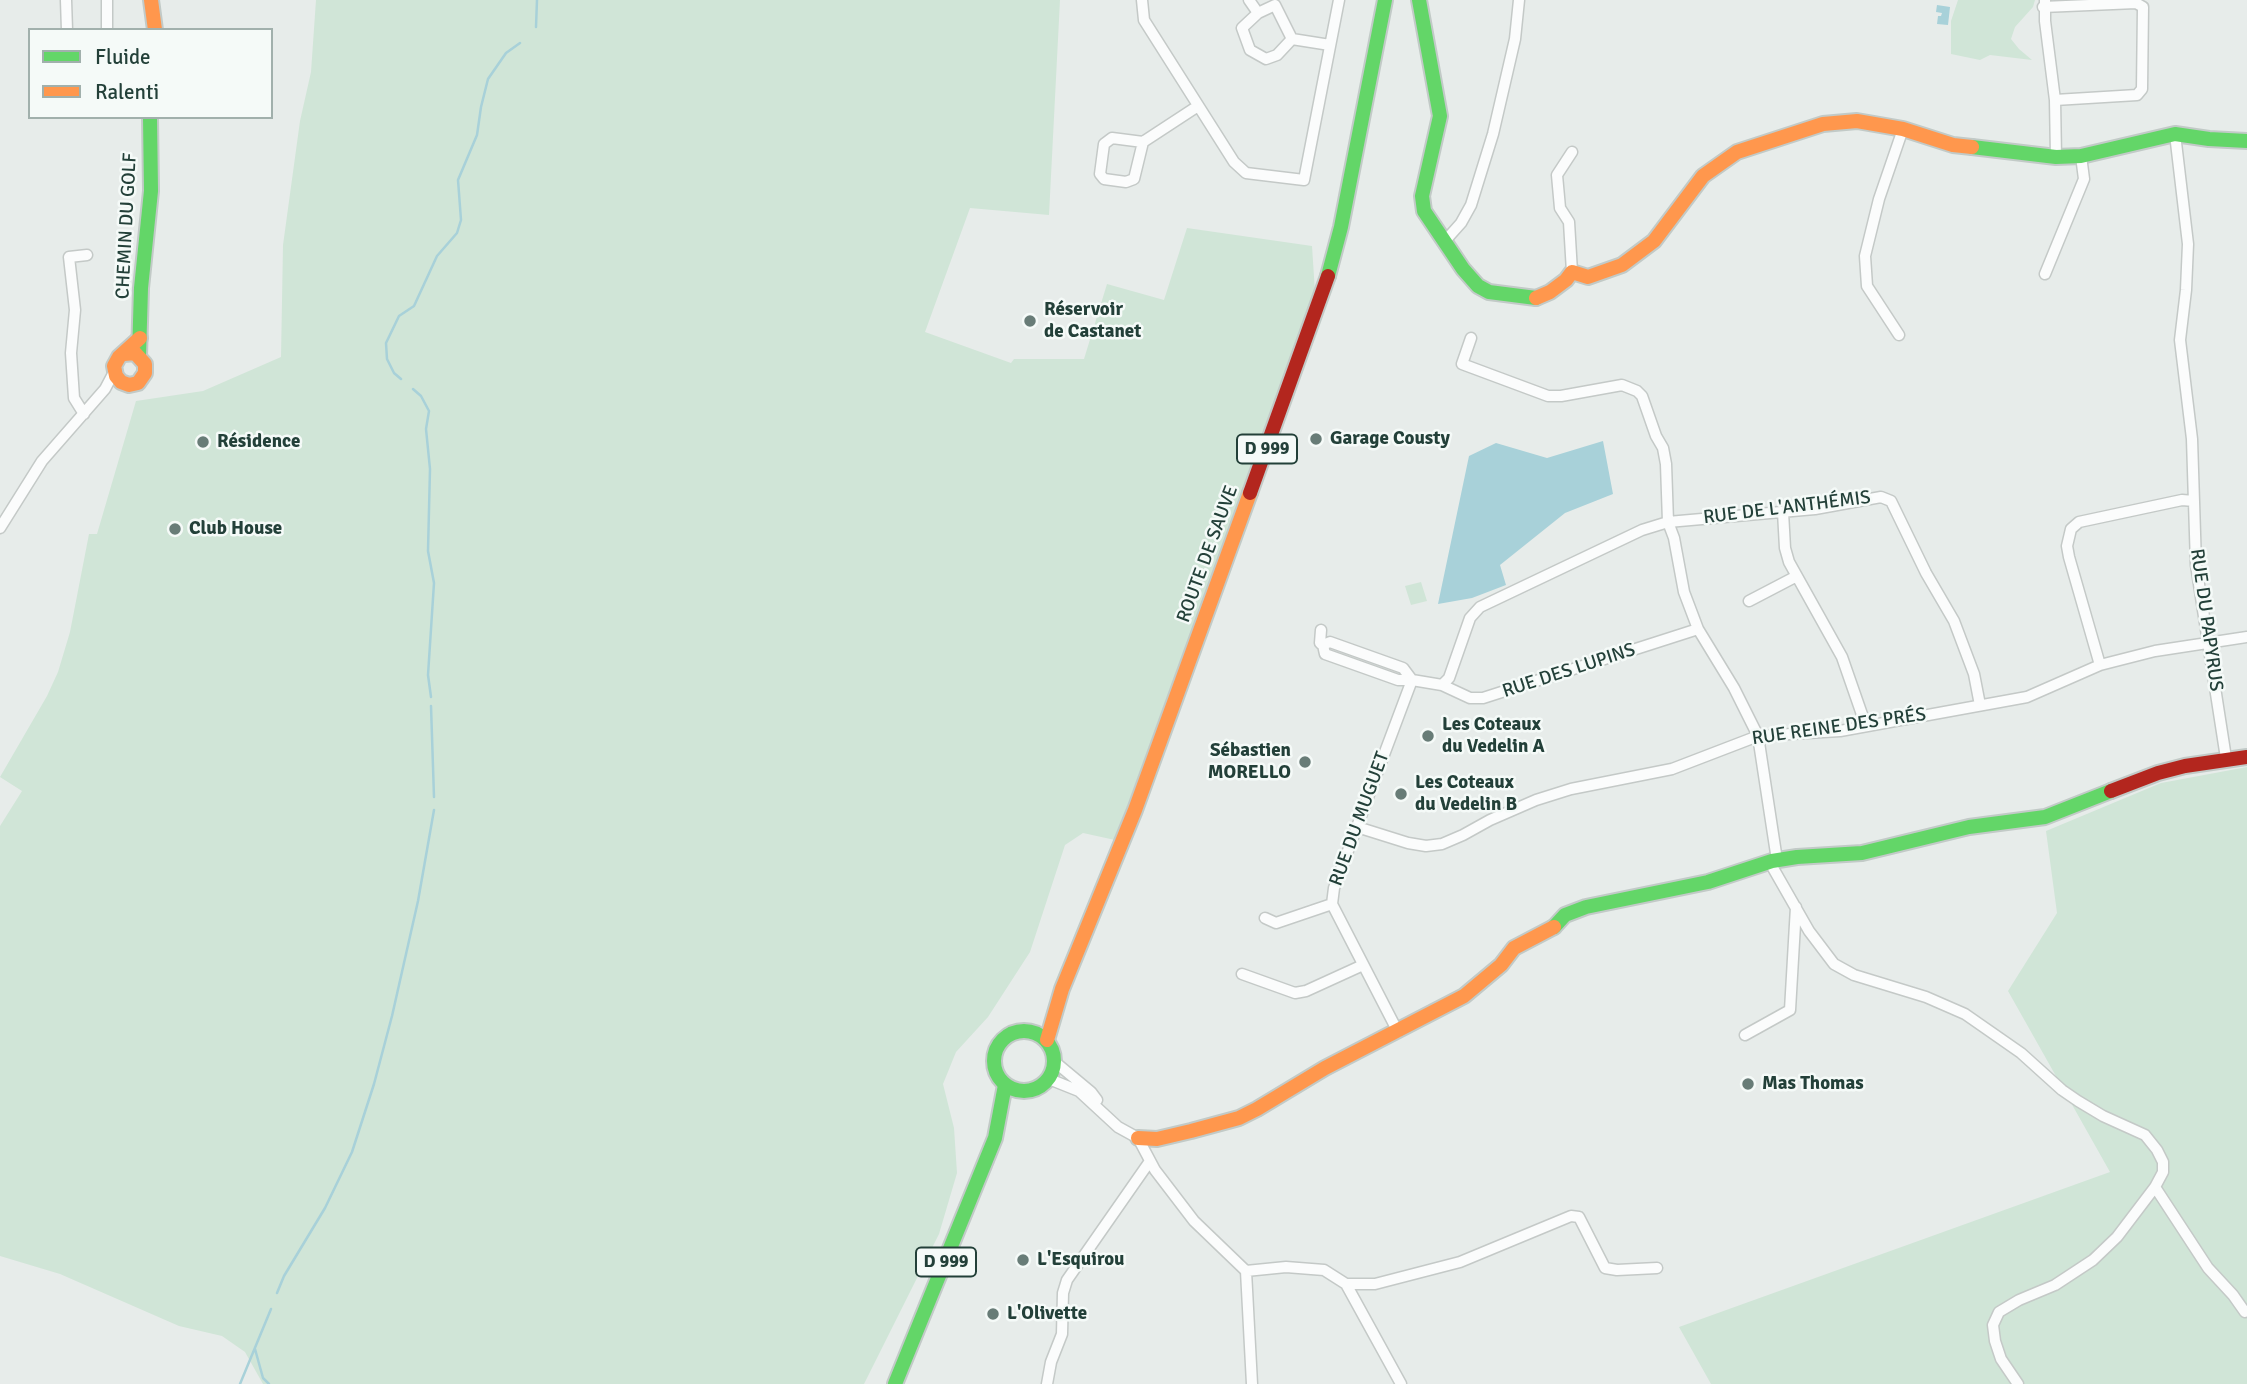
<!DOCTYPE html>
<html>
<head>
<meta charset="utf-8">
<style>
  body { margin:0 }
  #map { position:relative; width:2247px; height:1384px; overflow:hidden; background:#e7ecea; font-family:Signika,sans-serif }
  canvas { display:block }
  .legend { position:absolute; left:28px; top:28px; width:245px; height:91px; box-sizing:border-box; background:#f5faf8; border:2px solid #a1b0ac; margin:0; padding:9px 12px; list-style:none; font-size:21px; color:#234039 }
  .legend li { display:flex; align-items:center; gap:14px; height:35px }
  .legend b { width:35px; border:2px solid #a1b0ac }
</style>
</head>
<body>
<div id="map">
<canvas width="2247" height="1384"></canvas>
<ul class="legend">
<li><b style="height:9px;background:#63d668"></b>Fluide</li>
<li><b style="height:9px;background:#ff974d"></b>Ralenti</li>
</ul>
</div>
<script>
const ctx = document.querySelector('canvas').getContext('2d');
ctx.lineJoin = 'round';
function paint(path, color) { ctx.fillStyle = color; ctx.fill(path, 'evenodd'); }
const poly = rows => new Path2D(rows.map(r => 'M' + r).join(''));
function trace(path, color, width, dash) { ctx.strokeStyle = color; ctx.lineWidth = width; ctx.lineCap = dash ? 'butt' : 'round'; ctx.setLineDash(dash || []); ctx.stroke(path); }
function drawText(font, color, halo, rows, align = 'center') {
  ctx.font = font + ' Signika,sans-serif'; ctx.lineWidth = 5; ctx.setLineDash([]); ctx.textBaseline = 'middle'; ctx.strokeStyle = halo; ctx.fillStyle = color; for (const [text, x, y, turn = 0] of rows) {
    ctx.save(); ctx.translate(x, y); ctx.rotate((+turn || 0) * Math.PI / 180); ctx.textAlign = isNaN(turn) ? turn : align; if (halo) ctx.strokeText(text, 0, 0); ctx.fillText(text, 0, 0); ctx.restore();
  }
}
const green = poly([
  [316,0,1060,0,1049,215,970,208,925,332,1011,363,1014,359,1084,359,1107,284,1164,300,1187,228,1312,246,1315,292,1115,840,1083,833,1065,845,1030,952,988,1017,956,1052,943,1084,954,1128,957,1173,939,1234,864,1384,263,1384,245,1352,222,1336,179,1326,60,1274,0,1256,0,826,22,791,0,777,47,696,58,672,70,632,89,534,97,534,136,401,203,391,281,357,283,245,300,121,311,72],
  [1958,0,2035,0,2033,7,2015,27,2011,39,2019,49,2032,60,1990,55,1980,60,1951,54,1951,21],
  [1421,582,1427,601,1411,605,1405,586],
  [2247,767,2247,1384,1711,1384,1679,1327,2110,1172,2008,991,2057,913,2046,831,2161,783]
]);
const water = poly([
  [1937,5,1950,7,1948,25,1937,24,1938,16,1941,16,1942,13,1936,12],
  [1603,441,1613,494,1565,513,1500,565,1506,585,1472,598,1438,604,1469,456,1496,443,1547,458]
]);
const stream = poly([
  [536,27,537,0],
  [401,379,394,373,387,359,386,343,399,316,414,306,437,256,457,233,461,220,458,180,477,135,481,107,488,79,506,53,520,43],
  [413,389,421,396,429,411,426,429,430,469,428,551,434,583,428,675,431,697],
  [431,706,434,797],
  [277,1293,284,1276,325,1208,352,1152,374,1084,392,1016,418,901,434,810],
  [255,1349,263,1378,269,1384],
  [240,1384,271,1309]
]);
const street = poly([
  [66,0,67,30],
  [107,0,107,30],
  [1142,0,1144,20,1234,162,1246,173,1304,180,1339,0],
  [1249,0,1258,13,1275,5,1292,39],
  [2045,0,2045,21,2055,100,2056,157],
  [2043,7,2136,3,2143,7,2142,89,2137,95,2055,100],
  [1258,13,1242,28,1250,50,1266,59,1277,55,1292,39,1330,45],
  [2175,134,2188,244,2186,290,2180,340,2192,439,2196,565,2226,758],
  [1143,142,1134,179,1126,182,1104,179,1100,174,1104,144,1112,138,1143,142,1198,106],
  [1444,242,1461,223,1471,205,1493,134,1515,39,1519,0],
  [1572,272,1569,222,1560,208,1557,175,1572,152],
  [2045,274,2084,179,2081,156],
  [1899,335,1867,286,1865,256,1879,199,1903,129],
  [1471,338,1462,364,1548,396,1561,396,1622,385,1637,391,1642,396,1656,436,1663,448,1666,464,1668,522,1674,538,1684,592,1698,629,1734,688,1758,736,1777,860],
  [84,414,74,398,71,353,75,310,69,257,87,255],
  [1783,512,1785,548,1789,562,1842,657,1866,726],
  [0,528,42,461,105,389,114,372],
  [1749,601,1795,577],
  [1321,630,1320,643,1323,645,1325,654,1398,680,1412,680,1442,685,1449,678,1470,618,1480,607,1642,530,1668,522,1815,509,1881,497,1891,501,1926,573,1954,621,1974,674,1980,705],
  [1323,645,1330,642,1403,668,1412,680],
  [2100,665,2069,557,2067,546,2071,529,2079,522,2182,500,2194,501],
  [1442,685,1470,698,1483,698,1698,629],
  [1357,827,1408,843,1426,846,1442,844,1463,835,1490,820,1536,800,1571,789,1672,769,1758,736,1840,731,2027,697,2100,665,2155,651,2247,637],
  [1772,861,1773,868,1809,931,1834,964,1854,975,1926,997,1965,1014,2021,1053,2062,1090,2078,1101,2103,1116,2145,1135,2157,1150,2163,1162,2163,1172,2155,1187,2117,1237,2093,1260,2055,1285,2019,1300,1999,1312,1993,1325,1995,1341,2001,1359,2018,1384],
  [1265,918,1276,923,1332,904],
  [1242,974,1295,993,1306,991,1363,965],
  [1398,1032,1332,904,1334,888,1412,680],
  [1745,1035,1790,1010,1796,907],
  [1055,1062,1091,1092,1097,1100],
  [1049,1079,1079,1091,1118,1127,1138,1138,1155,1170,1194,1221,1246,1271,1252,1384],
  [2155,1187,2208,1268,2233,1295,2245,1312],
  [1246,1271,1286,1267,1324,1270,1346,1284,1401,1384],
  [1346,1284,1375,1284,1460,1262,1571,1216,1579,1217,1605,1268,1617,1270,1657,1268],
  [1047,1384,1051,1362,1062,1334,1063,1293,1067,1280,1150,1161]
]);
const fast = poly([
  [1419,0,1440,116,1422,196,1424,211,1463,269,1478,286,1489,292,1536,298],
  [1972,147,2056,157,2081,156,2175,134,2209,139,2247,141],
  [1328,276,1341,227,1385,0],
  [139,356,141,288,151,191,150,117],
  [1554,927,1565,915,1586,907,1708,882,1772,861,1797,857,1862,853,1969,827,2045,817,2111,791],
  '994 1061a30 30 0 1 1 60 0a30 30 0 1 1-60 0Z',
  [895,1384,995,1138,1005,1085]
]);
const slow = poly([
  [151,0,155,30],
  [1536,298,1550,292,1566,280,1572,272,1588,277,1622,265,1654,241,1703,176,1737,152,1823,124,1857,121,1903,129,1953,145,1972,147],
  [124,354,135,353,145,364,145,373,138,383,129,385,121,382,116,376,114,366,119,357,140,338],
  [1047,1040,1062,989,1135,810,1250,493],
  [1138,1138,1157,1139,1191,1131,1239,1118,1257,1109,1325,1068,1464,996,1501,965,1514,948,1554,927]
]);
const jam = poly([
  [1250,493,1328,276],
  [2111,791,2158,773,2185,766,2247,757]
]);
const markers = [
  [1030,321,7,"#687c77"],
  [1316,439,7,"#687c77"],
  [203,442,7,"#687c77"],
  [175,529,7,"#687c77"],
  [1428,736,7,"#687c77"],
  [1305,762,7,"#687c77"],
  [1401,794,7,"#687c77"],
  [1748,1084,7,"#687c77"],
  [1023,1260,7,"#687c77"],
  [993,1314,7,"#687c77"]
];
const shields = [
  [1267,449,60],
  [946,1262,60]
];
const shieldNames = [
  ["D 999",1267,449],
  ["D 999",946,1262]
];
const streetNames = [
  ["CHEMIN DU GOLF",127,226,-87],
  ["RUE DE L'ANTHÉMIS",1787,508,-7],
  ["ROUTE DE SAUVE",1208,554,-70],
  ["RUE DU PAPYRUS",2206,620,82],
  ["RUE DES LUPINS",1569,671,-18],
  ["RUE REINE DES PRÉS",1839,727,-8],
  ["RUE DU MUGUET",1360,819,-70]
];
const poiNames = [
  ["Réservoir",1044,310],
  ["de Castanet",1044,332],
  ["Garage Cousty",1330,439],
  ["Résidence",217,442],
  ["Club House",189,529],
  ["Les Coteaux",1442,725],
  ["du Vedelin A",1442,747],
  ["Sébastien",1291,751,"right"],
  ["MORELLO",1291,773,"right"],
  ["Les Coteaux",1415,783],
  ["du Vedelin B",1415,805],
  ["Mas Thomas",1762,1084],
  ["L'Esquirou",1037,1260],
  ["L'Olivette",1007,1314]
];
paint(green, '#d0e5d7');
paint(water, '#a8d1d9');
trace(stream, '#a8d1d9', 2.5);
trace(street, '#c4c9c7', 13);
trace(fast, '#c2cac7', 18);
trace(slow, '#c2cac7', 18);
trace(jam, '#c2cac7', 18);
trace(street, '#fbfcfc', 10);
trace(fast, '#63d668', 14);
trace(slow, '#ff974d', 14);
trace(jam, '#b3261e', 14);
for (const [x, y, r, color] of markers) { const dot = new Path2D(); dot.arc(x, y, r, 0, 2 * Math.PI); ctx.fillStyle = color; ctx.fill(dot); trace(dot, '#f5faf8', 2.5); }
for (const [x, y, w] of shields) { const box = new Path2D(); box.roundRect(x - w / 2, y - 14.5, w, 29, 5); ctx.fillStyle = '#f5faf8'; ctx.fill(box); trace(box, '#234039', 2); }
drawText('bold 18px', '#234039', null, shieldNames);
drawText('19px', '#234039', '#f5faf8', streetNames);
drawText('bold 19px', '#234039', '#f5faf8', poiNames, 'left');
</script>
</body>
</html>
